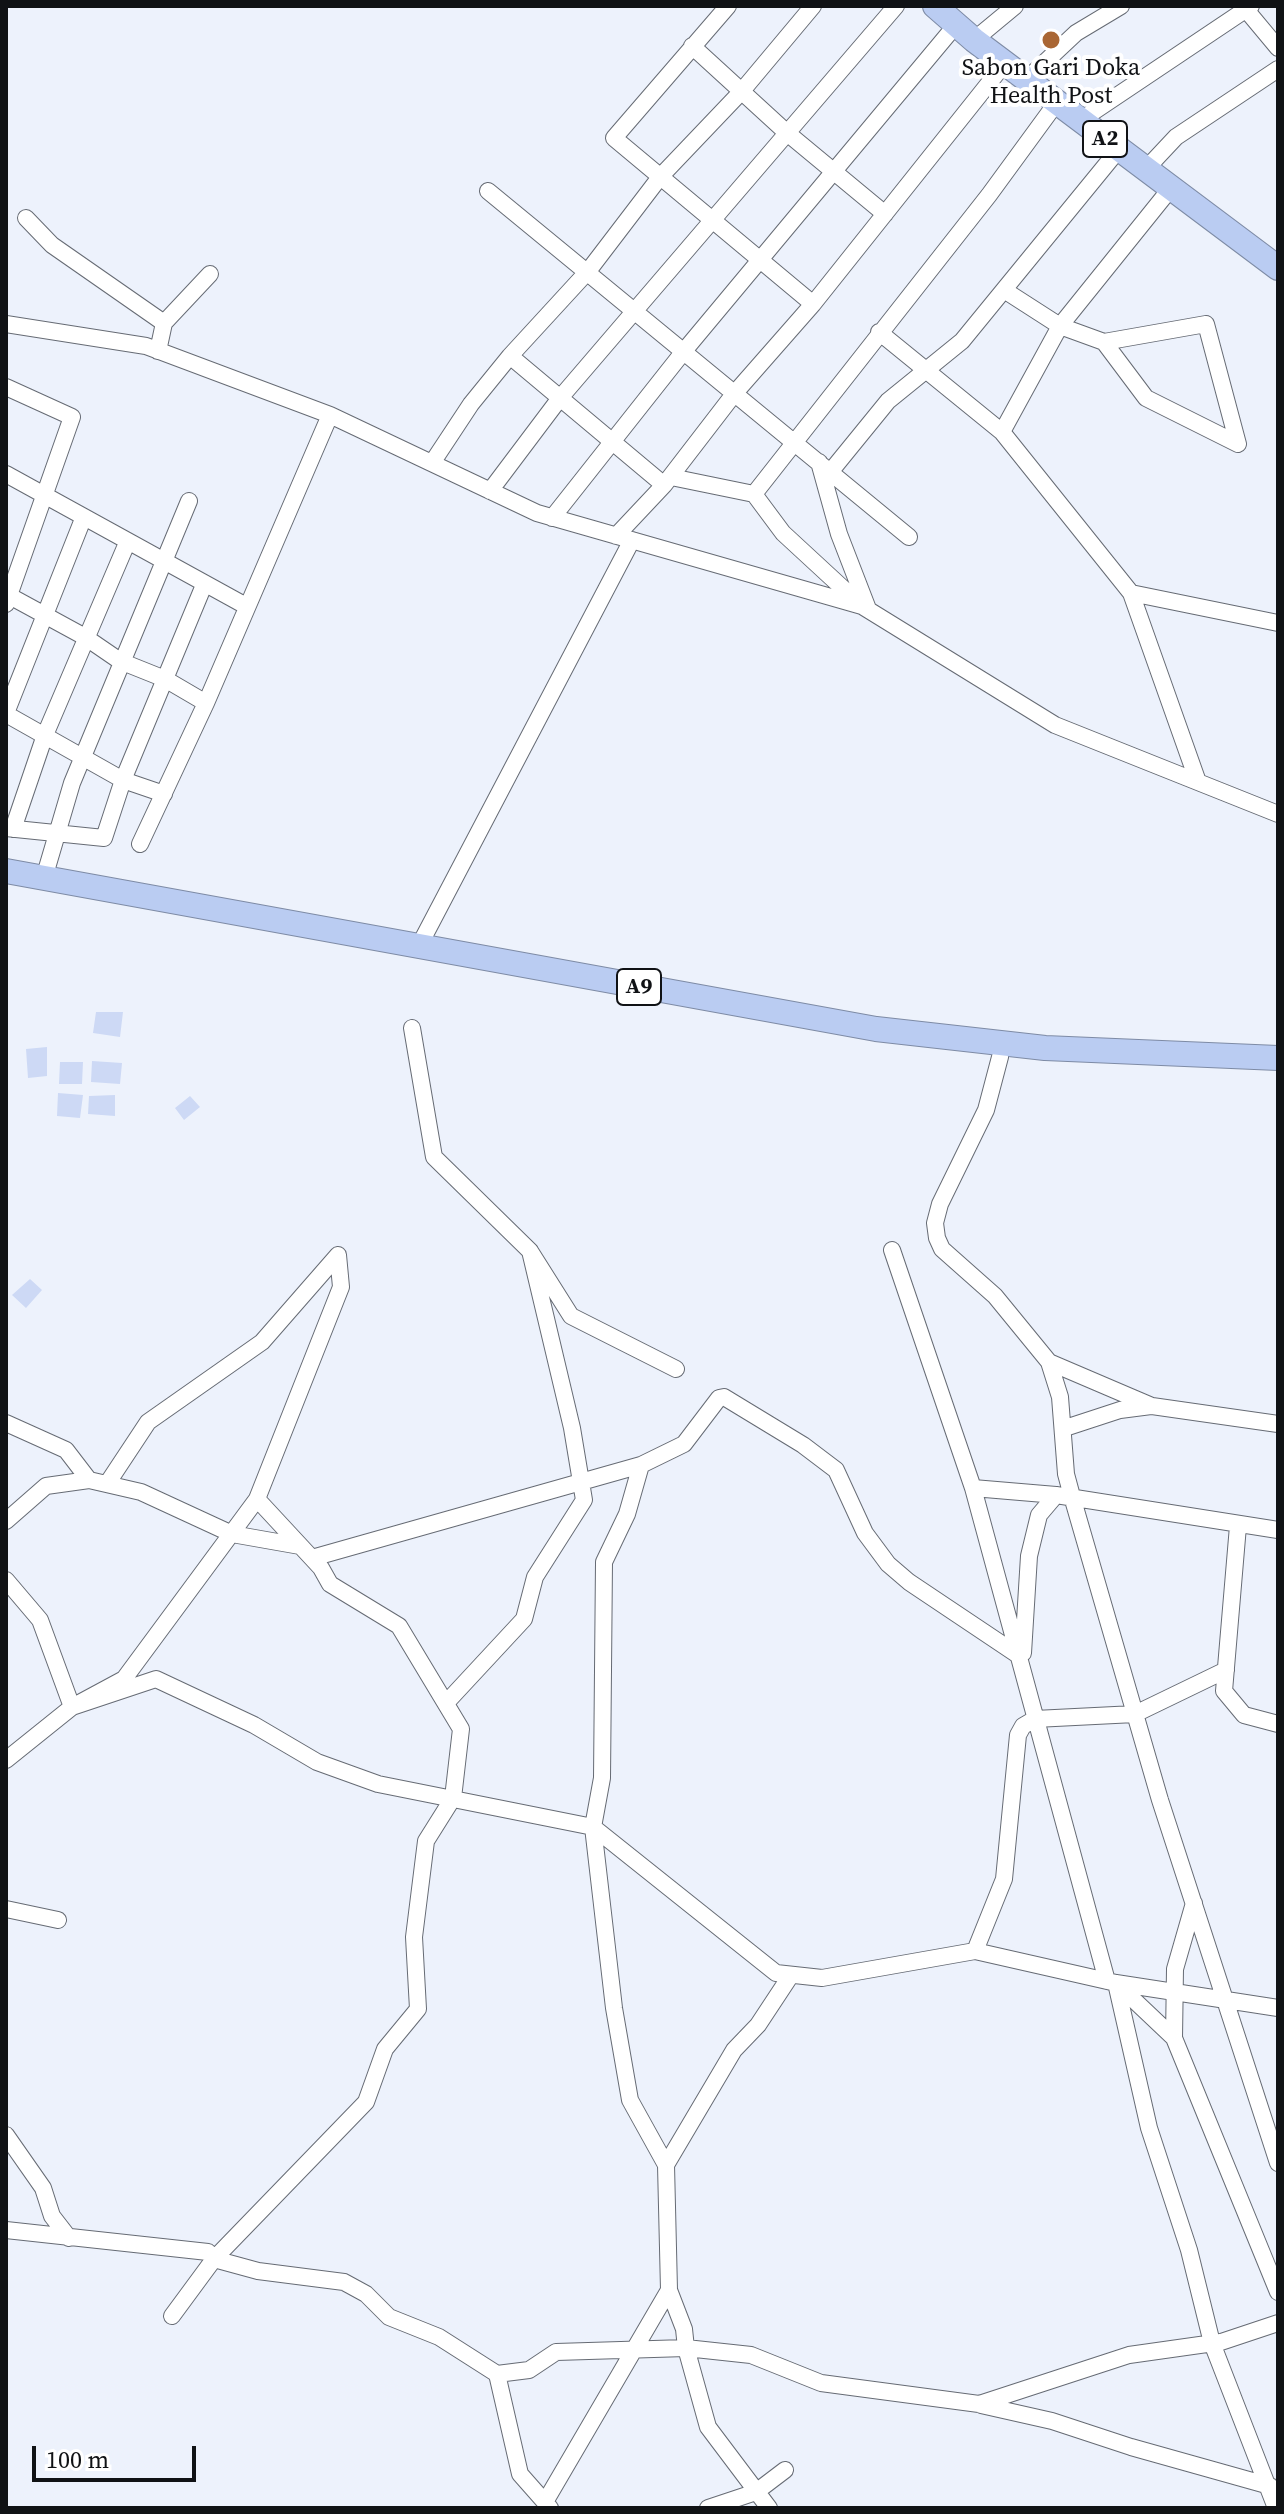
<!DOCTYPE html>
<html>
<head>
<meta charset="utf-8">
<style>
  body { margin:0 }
  #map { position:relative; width:1284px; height:2514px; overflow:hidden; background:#edf2fc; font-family:"Source Serif 4",serif }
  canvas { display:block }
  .frame { position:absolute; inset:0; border:8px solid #101215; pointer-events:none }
  .scale { position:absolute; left:32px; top:2446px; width:164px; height:36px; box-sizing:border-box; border:4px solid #101215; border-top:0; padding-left:10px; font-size:24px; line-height:28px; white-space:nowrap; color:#101215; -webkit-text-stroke:6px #fff; paint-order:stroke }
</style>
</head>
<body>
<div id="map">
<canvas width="1284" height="2514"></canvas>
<div class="frame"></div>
<div class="scale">100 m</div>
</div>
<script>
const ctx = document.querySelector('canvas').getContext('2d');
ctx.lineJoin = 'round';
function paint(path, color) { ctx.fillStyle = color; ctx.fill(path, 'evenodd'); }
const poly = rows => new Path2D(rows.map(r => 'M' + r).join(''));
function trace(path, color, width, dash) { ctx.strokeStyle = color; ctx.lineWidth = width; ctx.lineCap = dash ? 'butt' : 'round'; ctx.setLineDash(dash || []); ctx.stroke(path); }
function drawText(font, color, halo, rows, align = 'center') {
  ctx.font = font + ' "Source Serif 4",serif'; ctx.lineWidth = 8; ctx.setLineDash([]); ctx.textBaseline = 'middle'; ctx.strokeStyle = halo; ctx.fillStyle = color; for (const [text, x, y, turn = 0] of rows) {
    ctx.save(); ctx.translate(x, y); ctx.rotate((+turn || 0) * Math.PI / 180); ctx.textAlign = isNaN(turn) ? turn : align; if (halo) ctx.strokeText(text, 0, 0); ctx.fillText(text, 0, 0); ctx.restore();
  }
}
const green = poly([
  [96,1012,123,1012,120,1037,93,1033],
  [47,1047,47,1076,28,1078,26,1049],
  [92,1061,122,1063,120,1084,91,1082],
  [60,1062,83,1062,82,1084,59,1084],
  [58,1093,83,1095,80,1118,57,1116],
  [115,1095,115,1116,88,1114,89,1096],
  [190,1096,200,1107,184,1120,175,1108],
  [30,1279,42,1290,26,1308,12,1295]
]);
const minor = poly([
  [728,6,614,138,813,304],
  [1243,6,1278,48],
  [974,40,1015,6],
  [692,46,786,132,885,214],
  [1027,79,1076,33,1121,6],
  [1081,120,1251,6],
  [1146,169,1176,137,1278,69],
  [488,191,909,537],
  [26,218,52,245,164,323],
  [1004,290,1060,326,1104,342,1206,324,1238,444,1146,398,1104,342],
  [6,324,146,346,330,415,537,513,862,606,1055,725,1278,814],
  [879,332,1002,432,1131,593],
  [158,351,164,323,210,274],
  [510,356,664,485],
  [6,387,72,417,6,604],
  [1002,432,1060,326,1171,188],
  [819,462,839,534,868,609],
  [432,463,471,404,510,356,589,270,660,177,741,92,813,6],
  [831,471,888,401,962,341,1119,149],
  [6,474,246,606],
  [671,477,754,494,783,533,861,605],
  [490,491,560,398,896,6],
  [754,494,989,195,1057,102],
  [552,518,684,351,955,26],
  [616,536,664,485,734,394,813,304,1005,63],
  [6,594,85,637,120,661,165,679,206,703],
  [6,713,83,519],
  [6,714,123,780,164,794],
  [1198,782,1131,593,1278,623],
  [6,828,104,838,123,780,204,585],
  [13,829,45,735,127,543],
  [140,844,206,703,330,415],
  [44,878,72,783,189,501],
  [419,946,632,540],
  [412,1028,434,1157,530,1251,571,1316,676,1369],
  [1000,1057,986,1110,940,1204,935,1223,937,1238,942,1249,995,1296,1049,1362,1060,1397,1066,1474,1073,1500,1160,1800,1278,2163],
  [892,1250,973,1488,1107,1981],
  [1049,1362,1152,1406,1278,1424],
  [6,1423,66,1450,89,1480],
  [1065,1428,1120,1410,1151,1406],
  [107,1484,148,1422,262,1342,338,1255],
  [973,1488,1056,1495],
  [257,1499,124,1679,72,1707,156,1679,254,1725,317,1762,378,1784,593,1827,776,1973,822,1978,975,1951,1116,1983,1278,2008],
  [6,1521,46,1486,89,1480,141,1492,232,1534,300,1546],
  [1238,1526,1224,1691,1244,1715,1278,1724],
  [312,1558,641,1465],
  [6,1580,40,1620,72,1707,6,1760],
  [1023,1653,1029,1556,1039,1515,1056,1495,1278,1530],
  [1018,1655,909,1582,888,1564,865,1533,836,1470,803,1445,724,1397,719,1398,684,1444,641,1465,627,1514,604,1562,602,1778,593,1827,614,2008,630,2100,666,2165,669,2290,684,2329,686,2348,751,2355,821,2383,979,2404,1129,2355,1221,2342,1278,2323],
  [446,1703,524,1619,535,1577,584,1500,572,1428,530,1251],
  [6,1909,58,1920],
  [975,1951,1004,1879,1018,1735,1023,1726,1035,1719,1135,1714,1226,1670],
  [1116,1983,1149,2128,1189,2250,1212,2343,1276,2508],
  [1117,1984,1174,2038,1278,2292],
  [1174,2038,1175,1969,1194,1903],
  [6,2135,43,2188,52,2216,69,2238],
  [666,2165,734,2050,758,2025,791,1975],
  [6,2230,208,2252,214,2259,258,2271,344,2282,366,2294,389,2317,439,2337,497,2374,529,2370,556,2352,686,2348,708,2427,769,2508],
  [172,2316,214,2259,366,2102,385,2049,418,2009,414,1937,426,1841,453,1798,461,1729,399,1626,330,1584,321,1568,257,1499,341,1287,338,1255],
  [497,2374,520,2474,550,2508],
  [981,2405,1052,2421,1131,2447,1270,2486],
  [545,2502,669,2290],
  [708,2508,756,2492,785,2470]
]);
const highway = poly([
  [935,6,974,40,1278,268],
  [6,871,876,1029,1045,1048,1278,1058]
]);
const markers = [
  [1051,40,10,"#a96634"]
];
const shields = [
  [1105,139,44],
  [639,987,44]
];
const shieldNames = [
  ["A2",1105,139],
  ["A9",639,987]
];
const poiNames = [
  ["Sabon Gari Doka",1051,69],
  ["Health Post",1051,97]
];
paint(green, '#cdd9f5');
trace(minor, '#666b74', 18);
trace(highway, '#7e8ba5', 26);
trace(minor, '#fff', 16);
trace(highway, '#baccf2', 24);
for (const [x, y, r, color] of markers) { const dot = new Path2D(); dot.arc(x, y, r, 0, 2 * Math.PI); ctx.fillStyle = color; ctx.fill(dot); trace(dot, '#fff', 3); }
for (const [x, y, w] of shields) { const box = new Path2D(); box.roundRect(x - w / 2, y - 18, w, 36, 6); ctx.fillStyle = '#fff'; ctx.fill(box); trace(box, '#101215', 2); }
drawText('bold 22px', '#101215', null, shieldNames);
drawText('24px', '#101215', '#fff', poiNames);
</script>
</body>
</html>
